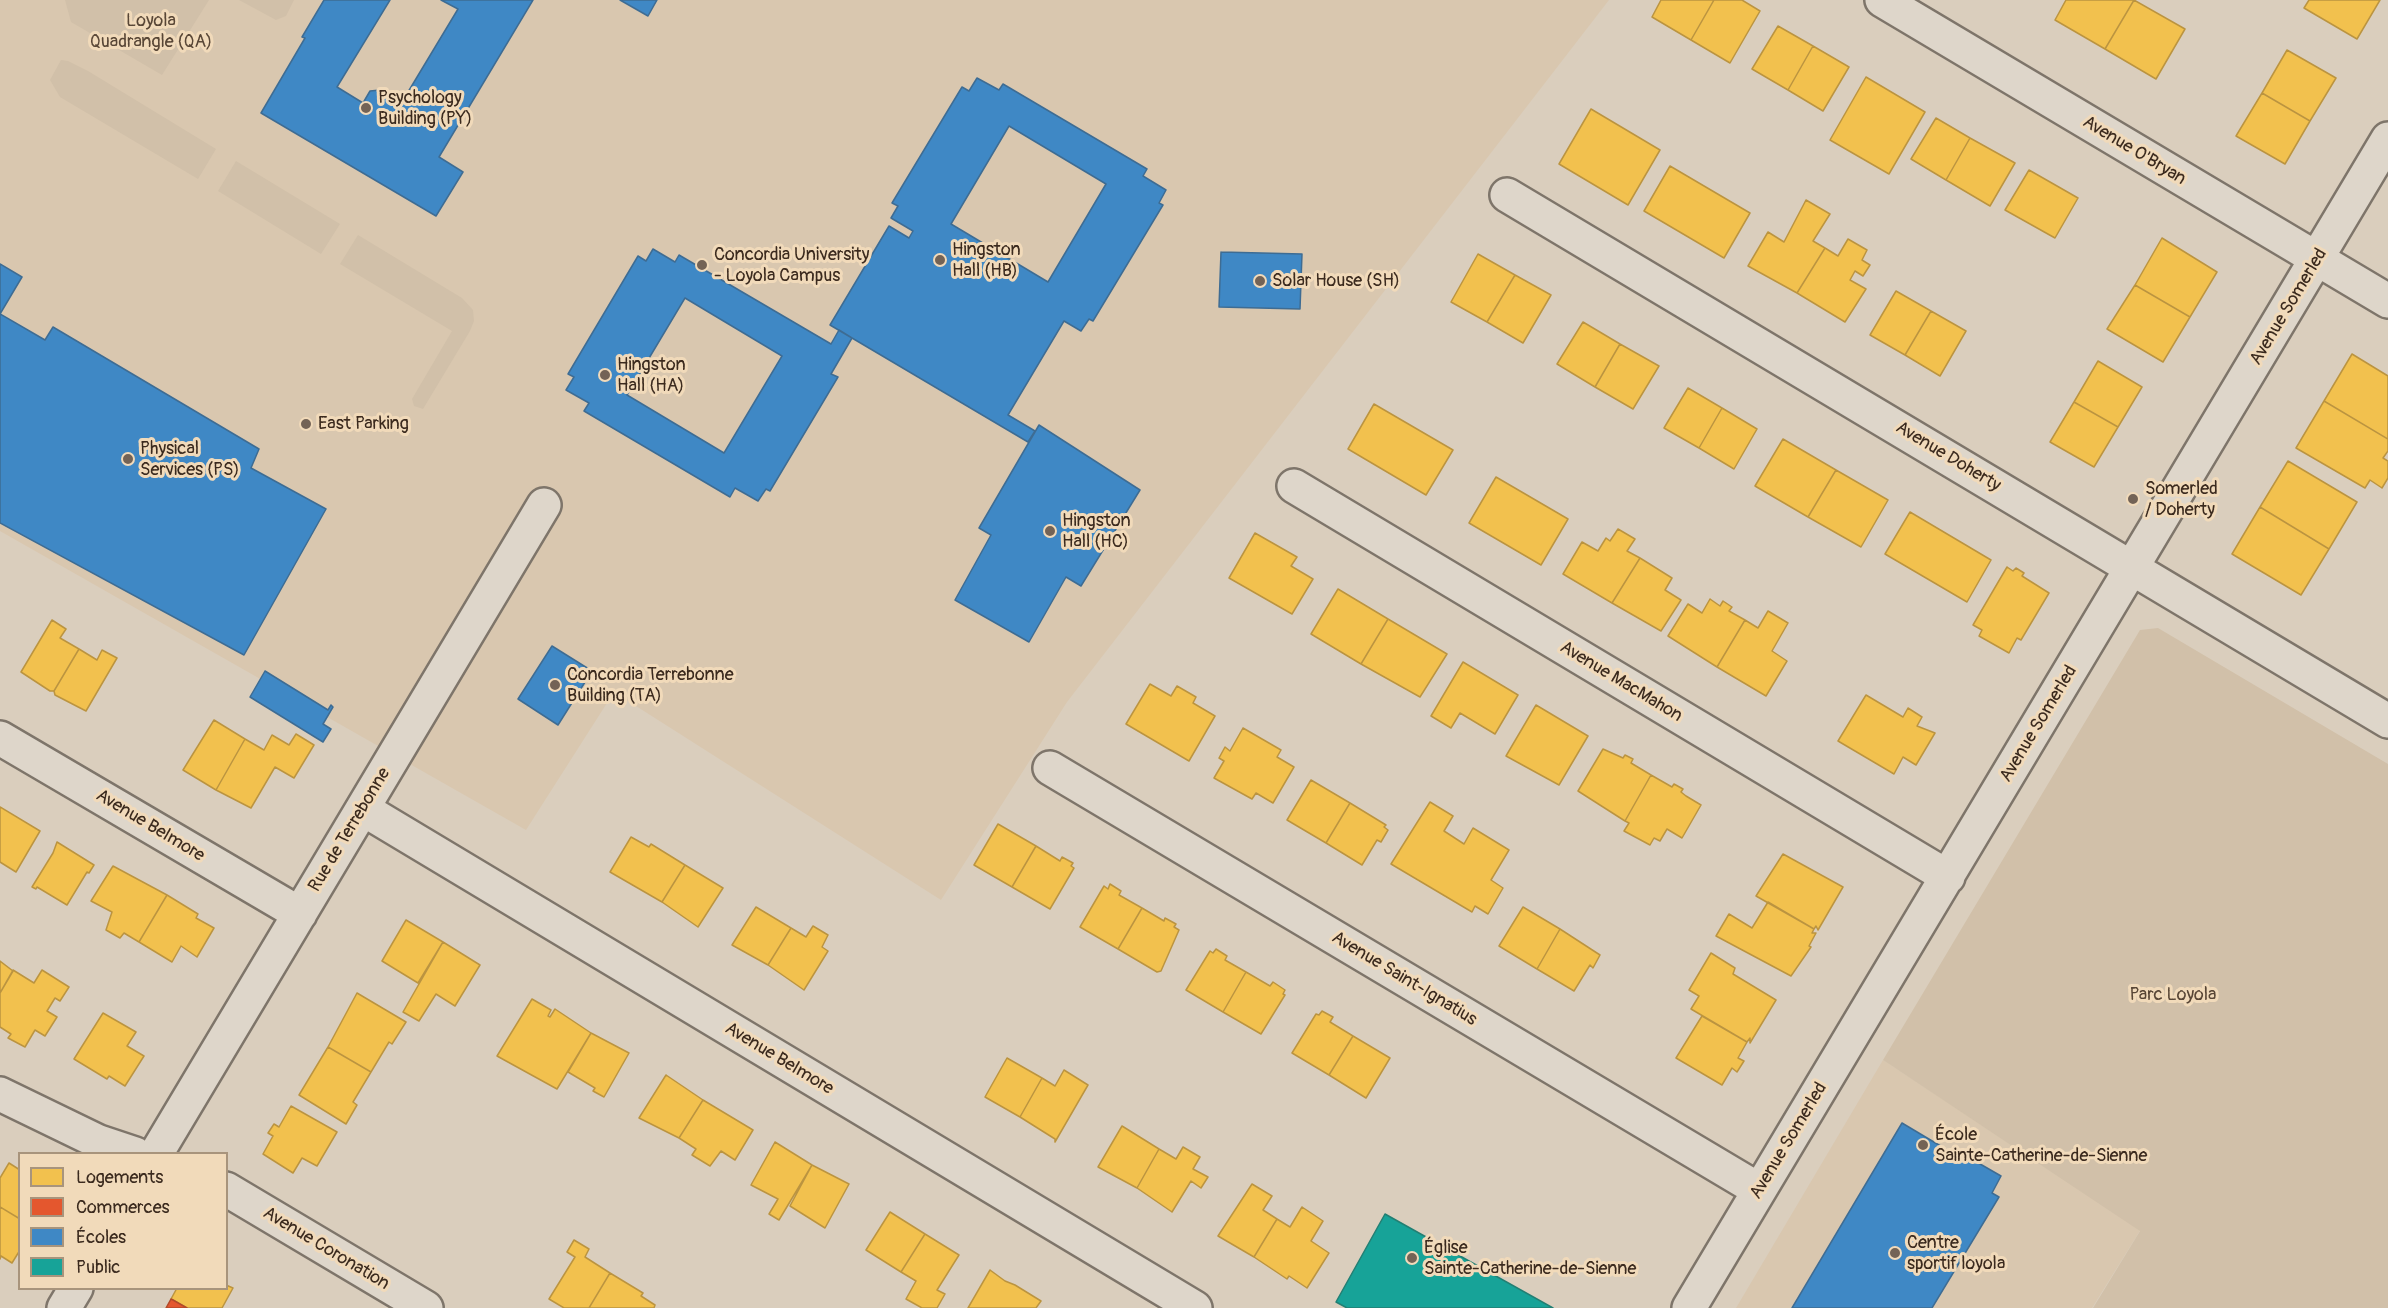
<!DOCTYPE html>
<html>
<head>
<meta charset="utf-8">
<style>
  body { margin:0 }
  #map { position:relative; width:2388px; height:1308px; overflow:hidden; background:#dacebd; font-family:Pangolin,sans-serif }
  canvas { display:block }
  .legend { position:absolute; left:18px; top:1152px; width:210px; height:138px; box-sizing:border-box; background:#f1daba; border:2px solid #a8947c; margin:0; padding:8px 10px; list-style:none; font-size:18px; color:#3b2a1e }
  .legend li { display:flex; align-items:center; gap:12px; height:30px }
  .legend b { width:30px; border:2px solid #a8947c }
</style>
</head>
<body>
<div id="map">
<canvas width="2388" height="1308"></canvas>
<ul class="legend">
<li><b style="height:16px;background:#f2c14e"></b>Logements</li>
<li><b style="height:16px;background:#e4572e"></b>Commerces</li>
<li><b style="height:16px;background:#3f88c5"></b>Écoles</li>
<li><b style="height:16px;background:#17a398"></b>Public</li>
</ul>
</div>
<script>
const ctx = document.querySelector('canvas').getContext('2d');
ctx.lineJoin = 'round';
function paint(path, color) { ctx.fillStyle = color; ctx.fill(path, 'evenodd'); }
const poly = rows => new Path2D(rows.map(r => 'M' + r).join(''));
function trace(path, color, width, dash) { ctx.strokeStyle = color; ctx.lineWidth = width; ctx.lineCap = dash ? 'butt' : 'round'; ctx.setLineDash(dash || []); ctx.stroke(path); }
function drawText(font, color, halo, rows, align = 'center') {
  ctx.font = font + ' Pangolin,sans-serif'; ctx.lineWidth = 6; ctx.setLineDash([]); ctx.textBaseline = 'middle'; ctx.strokeStyle = halo; ctx.fillStyle = color; for (const [text, x, y, turn = 0] of rows) {
    ctx.save(); ctx.translate(x, y); ctx.rotate((+turn || 0) * Math.PI / 180); ctx.textAlign = isNaN(turn) ? turn : align; if (halo) ctx.strokeText(text, 0, 0); ctx.fillText(text, 0, 0); ctx.restore();
  }
}
const built = poly([
  [0,0,1609,0,1067,702,941,900,614,692,526,830,0,531],
  [1883,1060,2141,1229,2092,1308,1736,1308]
]);
const green = poly([
  [65,0,209,0,162,75,71,22],
  [239,0,294,0,286,16,276,20],
  [61,60,68,61,88,71,216,149,198,179,60,97,50,80],
  [236,161,340,224,321,254,218,191],
  [358,235,462,298,473,310,474,321,470,331,423,409,414,406,412,399,452,331,340,264],
  [2158,628,2388,764,2388,1308,2093,1308,2140,1231,1883,1060,2140,630]
]);
const homes = poly([
  [1661,0,1714,0,1691,40,1652,17,1661,0],
  [1714,0,1742,0,1760,11,1730,63,1691,40,1714,0],
  [2066,0,2134,0,2105,49,2055,20,2066,0],
  [2134,0,2185,29,2156,79,2105,49,2134,0],
  [2309,0,2380,0,2357,39,2304,8,2309,0],
  [1778,26,1813,46,1788,90,1752,69,1778,26],
  [1813,46,1849,67,1823,111,1788,90,1813,46],
  [2287,50,2336,78,2310,121,2262,93,2287,50],
  [1866,77,1925,112,1889,174,1830,140,1866,77],
  [2262,93,2310,121,2285,164,2236,136,2262,93],
  [1591,109,1660,150,1628,205,1559,164,1591,109],
  [1936,118,1970,138,1946,180,1911,159,1936,118],
  [1970,138,2015,163,1990,206,1946,180,1970,138],
  [1670,166,1750,213,1724,258,1644,211,1670,166],
  [2029,170,2078,198,2055,238,2005,210,2029,170],
  [1806,200,1830,214,1813,241,1825,248,1797,293,1748,266,1768,232,1784,242,1806,200],
  [2162,238,2217,272,2190,317,2135,285,2162,238],
  [1848,239,1867,250,1862,260,1870,265,1863,276,1855,271,1850,280,1866,289,1845,322,1797,293,1825,248,1838,256,1848,239],
  [1478,254,1515,275,1487,322,1451,302,1478,254],
  [1515,275,1551,295,1523,343,1487,322,1515,275],
  [2135,285,2190,317,2163,362,2107,329,2135,285],
  [1896,291,1931,311,1905,355,1870,335,1896,291],
  [1931,311,1966,331,1940,376,1905,355,1931,311],
  [1583,322,1620,344,1595,387,1557,364,1583,322],
  [1620,344,1659,366,1633,409,1595,387,1620,344],
  [2352,354,2388,376,2388,439,2324,401,2352,354],
  [2098,361,2142,387,2118,427,2074,402,2098,361],
  [1688,388,1722,408,1699,448,1664,428,1688,388],
  [2324,401,2388,439,2388,451,2383,458,2388,461,2388,478,2382,488,2370,480,2365,488,2296,448,2324,401],
  [2074,402,2118,427,2094,467,2050,442,2074,402],
  [1374,404,1453,450,1426,495,1348,449,1374,404],
  [1722,408,1757,429,1734,469,1699,448,1722,408],
  [1783,439,1836,470,1808,517,1755,486,1783,439],
  [2288,461,2357,502,2329,549,2260,507,2288,461],
  [1836,470,1888,500,1861,547,1808,517,1836,470],
  [1496,477,1568,519,1541,565,1469,523,1496,477],
  [2260,507,2329,549,2301,595,2232,554,2260,507],
  [1910,512,1991,560,1967,602,1885,554,1910,512],
  [1618,529,1635,539,1627,551,1640,558,1612,603,1563,574,1582,542,1598,551,1606,538,1610,541,1618,529],
  [1255,533,1297,557,1291,566,1313,579,1292,614,1229,578,1255,533],
  [1640,558,1672,578,1665,590,1681,600,1661,631,1612,603,1640,558],
  [2007,567,2013,571,2016,568,2024,573,2022,576,2049,593,2021,640,2017,638,2009,653,1979,636,1982,630,1973,625,2007,567],
  [1338,589,1388,619,1361,664,1311,634,1338,589],
  [1710,599,1720,606,1723,601,1732,607,1729,611,1745,620,1717,667,1668,636,1688,604,1702,613,1710,599],
  [1768,611,1788,623,1772,651,1787,661,1766,696,1717,667,1745,620,1758,628,1768,611],
  [1388,619,1447,654,1420,697,1361,664,1388,619],
  [52,620,66,629,60,638,79,649,54,691,50,691,21,672,52,620],
  [79,649,97,660,102,650,117,658,86,711,55,695,54,691,79,649],
  [1463,662,1518,695,1495,734,1460,713,1451,728,1431,716,1463,662],
  [1150,684,1171,696,1177,686,1196,697,1193,703,1215,716,1189,761,1126,724,1150,684],
  [1866,695,1903,717,1908,708,1922,717,1917,726,1935,733,1916,765,1903,757,1894,774,1838,741,1866,695],
  [1536,705,1588,736,1559,785,1506,756,1536,705],
  [214,720,245,739,216,790,183,770,214,720],
  [1243,728,1281,750,1277,757,1294,767,1273,803,1256,793,1252,799,1214,778,1224,761,1219,758,1225,747,1230,751,1243,728],
  [296,734,314,745,294,778,275,767,251,808,216,790,245,739,264,750,272,735,289,745,296,734],
  [1603,749,1623,758,1625,755,1633,759,1631,763,1651,775,1625,821,1578,791,1603,749],
  [1651,775,1672,787,1674,784,1683,789,1681,792,1686,796,1701,805,1682,838,1667,829,1660,841,1654,838,1650,845,1624,831,1629,823,1625,821,1651,775],
  [1311,780,1350,803,1326,843,1287,820,1311,780],
  [1430,802,1453,816,1444,831,1464,844,1473,828,1509,850,1491,880,1503,888,1488,914,1475,906,1472,912,1391,864,1430,802],
  [1350,803,1386,825,1384,827,1388,830,1381,842,1377,840,1362,865,1326,843,1350,803],
  [0,807,40,831,16,872,0,862,0,807],
  [998,824,1036,846,1012,887,974,865,998,824],
  [631,837,649,847,651,844,685,865,662,902,610,872,631,837],
  [57,842,94,865,89,873,87,872,67,905,37,887,36,889,32,887,53,853,57,842],
  [1036,846,1060,861,1062,857,1073,863,1071,866,1074,868,1050,909,1012,887,1036,846],
  [1783,854,1843,887,1818,930,1816,926,1814,929,1756,896,1783,854],
  [685,865,723,888,698,927,662,902,685,865],
  [113,866,167,895,139,942,124,933,120,938,106,930,112,912,91,901,113,866],
  [1110,884,1121,891,1119,895,1142,908,1118,949,1080,927,1104,886,1108,889,1110,884],
  [167,895,198,914,196,918,214,928,197,957,181,946,172,962,139,942,167,895],
  [1768,902,1814,929,1812,933,1816,933,1809,946,1811,947,1791,976,1716,936,1729,914,1752,928,1768,902],
  [756,907,791,928,768,965,732,945,756,907],
  [1523,907,1560,929,1537,969,1499,946,1523,907],
  [1142,908,1164,921,1165,918,1176,924,1174,927,1179,930,1161,971,1157,972,1118,949,1142,908],
  [406,920,443,942,418,983,382,961,406,920],
  [813,926,828,935,822,947,828,951,804,990,768,965,791,928,806,937,813,926],
  [1560,929,1600,955,1593,968,1590,965,1574,991,1537,969,1560,929],
  [443,942,480,965,455,1006,436,994,419,1021,403,1012,443,942],
  [1216,949,1227,956,1225,960,1246,972,1223,1012,1186,990,1210,951,1213,953,1216,949],
  [1711,953,1735,968,1733,974,1776,1000,1750,1043,1750,1038,1747,1042,1691,1009,1699,996,1689,990,1711,953],
  [0,961,13,971,0,993,0,961],
  [13,970,34,983,42,970,69,987,60,1001,55,998,47,1011,57,1017,45,1036,35,1030,25,1047,8,1038,11,1034,0,1027,0,993,13,970],
  [1246,972,1270,986,1273,982,1285,990,1283,994,1285,995,1261,1034,1223,1012,1246,972],
  [357,993,406,1022,392,1044,389,1042,371,1072,328,1047,357,993],
  [532,999,551,1010,548,1016,550,1017,555,1009,591,1033,557,1089,497,1056,532,999],
  [1322,1011,1333,1017,1330,1022,1353,1036,1329,1075,1292,1053,1316,1014,1319,1015,1322,1011],
  [103,1013,136,1032,127,1046,144,1056,125,1086,109,1076,107,1079,74,1059,103,1013],
  [1702,1016,1747,1042,1738,1058,1744,1061,1737,1072,1732,1068,1722,1085,1676,1058,1702,1016],
  [591,1033,629,1053,604,1097,593,1091,595,1088,568,1072,591,1033],
  [1353,1036,1390,1058,1366,1098,1329,1075,1353,1036],
  [328,1047,371,1072,353,1102,357,1105,346,1124,299,1095,328,1047],
  [1007,1058,1042,1078,1020,1117,985,1097,1007,1058],
  [1064,1070,1088,1085,1055,1142,1055,1139,1020,1117,1042,1078,1055,1086,1064,1070],
  [666,1075,703,1100,679,1138,639,1118,666,1075],
  [703,1100,753,1130,735,1160,721,1151,710,1166,692,1155,696,1149,679,1138,703,1100],
  [291,1106,337,1132,317,1166,302,1158,293,1173,263,1154,273,1136,268,1133,274,1124,279,1127,291,1106],
  [1122,1126,1159,1149,1137,1188,1098,1167,1122,1126],
  [775,1142,812,1165,779,1220,769,1214,778,1199,751,1185,775,1142],
  [1183,1147,1200,1157,1193,1169,1208,1177,1201,1188,1191,1181,1172,1212,1137,1188,1159,1149,1176,1159,1183,1147],
  [9,1163,20,1170,20,1219,0,1207,0,1178,9,1163],
  [812,1165,849,1184,825,1228,790,1206,812,1165],
  [1252,1184,1272,1196,1263,1210,1277,1219,1254,1257,1218,1236,1252,1184],
  [0,1207,20,1219,20,1250,12,1263,1,1256,0,1259,0,1207],
  [1302,1207,1323,1221,1311,1241,1329,1253,1307,1288,1289,1276,1287,1279,1254,1257,1277,1219,1290,1227,1302,1207],
  [890,1212,925,1234,901,1272,866,1250,890,1212],
  [925,1234,959,1255,937,1290,945,1294,937,1308,922,1308,906,1299,916,1281,901,1272,925,1234],
  [574,1240,589,1249,585,1257,610,1273,589,1308,564,1308,549,1299,575,1257,567,1252,574,1240],
  [990,1270,1005,1281,1015,1285,1041,1301,1036,1308,968,1308,990,1270],
  [610,1273,643,1293,641,1296,655,1305,654,1308,589,1308,610,1273],
  [226,1285,233,1288,222,1308,187,1308,171,1299,177,1288,226,1288,226,1285]
]);
const shops = poly([
  [171,1299,173,1300,187,1308,166,1308,171,1299]
]);
const schools = poly([
  [324,0,390,0,337,87,363,103,370,91,380,90,402,102,458,9,441,0,533,0,439,157,463,172,436,216,261,113,305,38,302,37,324,0],
  [620,0,657,0,648,16,620,0],
  [977,78,999,90,1003,84,1147,169,1143,176,1166,190,1159,203,1163,205,1093,321,1089,319,1081,331,1064,321,1008,415,1035,431,1028,442,830,325,889,226,909,238,913,231,891,218,898,206,892,203,962,87,969,91,977,78],
  [1009,126,1106,184,1048,282,951,224,1009,126],
  [653,249,675,262,679,255,831,344,839,330,852,338,831,374,838,377,770,491,766,489,758,501,735,488,730,497,584,411,589,403,566,390,574,377,568,374,638,256,646,261,653,249],
  [685,298,782,356,724,453,627,395,685,298],
  [1221,252,1302,254,1300,309,1219,307,1221,252],
  [0,264,22,277,0,314,45,340,53,327,259,449,251,468,326,509,244,655,0,523,0,264],
  [1039,425,1140,490,1081,586,1066,577,1029,642,955,600,991,535,979,528,1039,425],
  [552,646,592,671,558,725,518,699,552,646],
  [265,671,328,710,331,705,333,707,323,724,331,729,323,742,250,697,265,671],
  [1902,1123,1959,1157,1961,1153,2001,1176,1992,1193,1999,1197,1932,1308,1792,1308,1902,1123]
]);
const public = poly([
  [1385,1214,1553,1308,1347,1308,1336,1302,1385,1214]
]);
const minor = poly([
  [1882,0,2388,301],
  [1507,195,2388,721],
  [1294,486,1948,877],
  [0,738,300,914],
  [1050,768,1759,1190],
  [363,809,1195,1308],
  [0,1094,99,1142,135,1154],
  [156,1154,544,505],
  [226,1189,426,1308],
  [64,1308,76,1288],
  [1689,1308,2388,139]
]);
const markers = [
  [366,108,6,"#736356"],
  [940,260,6,"#736356"],
  [702,265,6,"#736356"],
  [1260,281,6,"#736356"],
  [605,375,6,"#736356"],
  [306,424,6,"#736356"],
  [128,459,6,"#736356"],
  [2133,499,6,"#736356"],
  [1050,531,6,"#736356"],
  [555,685,6,"#736356"],
  [1923,1145,6,"#736356"],
  [1895,1253,6,"#736356"],
  [1412,1258,6,"#736356"]
];
const parkNames = [
  ["Loyola",151,21],
  ["Quadrangle (QA)",151,42],
  ["Parc Loyola",2173,995]
];
const poiNames = [
  ["Psychology",378,98],
  ["Building (PY)",378,119],
  ["Hingston",952,250],
  ["Hall (HB)",952,271],
  ["Concordia University",714,255],
  ["- Loyola Campus",714,276],
  ["Solar House (SH)",1272,281],
  ["Hingston",617,365],
  ["Hall (HA)",617,386],
  ["East Parking",318,424],
  ["Physical",140,449],
  ["Services (PS)",140,470],
  ["Somerled",2145,489],
  ["/ Doherty",2145,510],
  ["Hingston",1062,521],
  ["Hall (HC)",1062,542],
  ["Concordia Terrebonne",567,675],
  ["Building (TA)",567,696],
  ["École",1935,1135],
  ["Sainte-Catherine-de-Sienne",1935,1156],
  ["Centre",1907,1243],
  ["sportif loyola",1907,1264],
  ["Église",1424,1248],
  ["Sainte-Catherine-de-Sienne",1424,1269]
];
const streetNames = [
  ["Avenue O'Bryan",2134,151,31],
  ["Avenue Somerled",2289,307,-59],
  ["Avenue Doherty",1948,457,31],
  ["Avenue MacMahon",1621,682,31],
  ["Avenue Somerled",2039,724,-59],
  ["Avenue Belmore",150,826,31],
  ["Rue de Terrebonne",350,830,-59],
  ["Avenue Saint-Ignatius",1404,979,31],
  ["Avenue Belmore",779,1059,31],
  ["Avenue Somerled",1789,1141,-59],
  ["Avenue Coronation",326,1249,31]
];
paint(built, '#d9c7af');
paint(green, '#d1c0a9');
paint(homes, '#f2c14e');
trace(homes, '#bb9440', 1.5);
paint(shops, '#e4572e');
trace(shops, '#b14a29', 1.5);
paint(schools, '#3f88c5');
trace(schools, '#3e6c93', 1.5);
paint(public, '#17a398');
trace(public, '#227f73', 1.5);
trace(minor, '#7e756a', 38);
trace(minor, '#ded6ca', 33);
for (const [x, y, r, color] of markers) { const dot = new Path2D(); dot.arc(x, y, r, 0, 2 * Math.PI); ctx.fillStyle = color; ctx.fill(dot); trace(dot, '#f1daba', 2); }
drawText('18px', '#584636', '#f1daba', parkNames);
drawText('18px', '#3b2a1e', '#f1daba', poiNames, 'left');
drawText('18px', '#3b2a1e', '#f1daba', streetNames);
</script>
</body>
</html>
